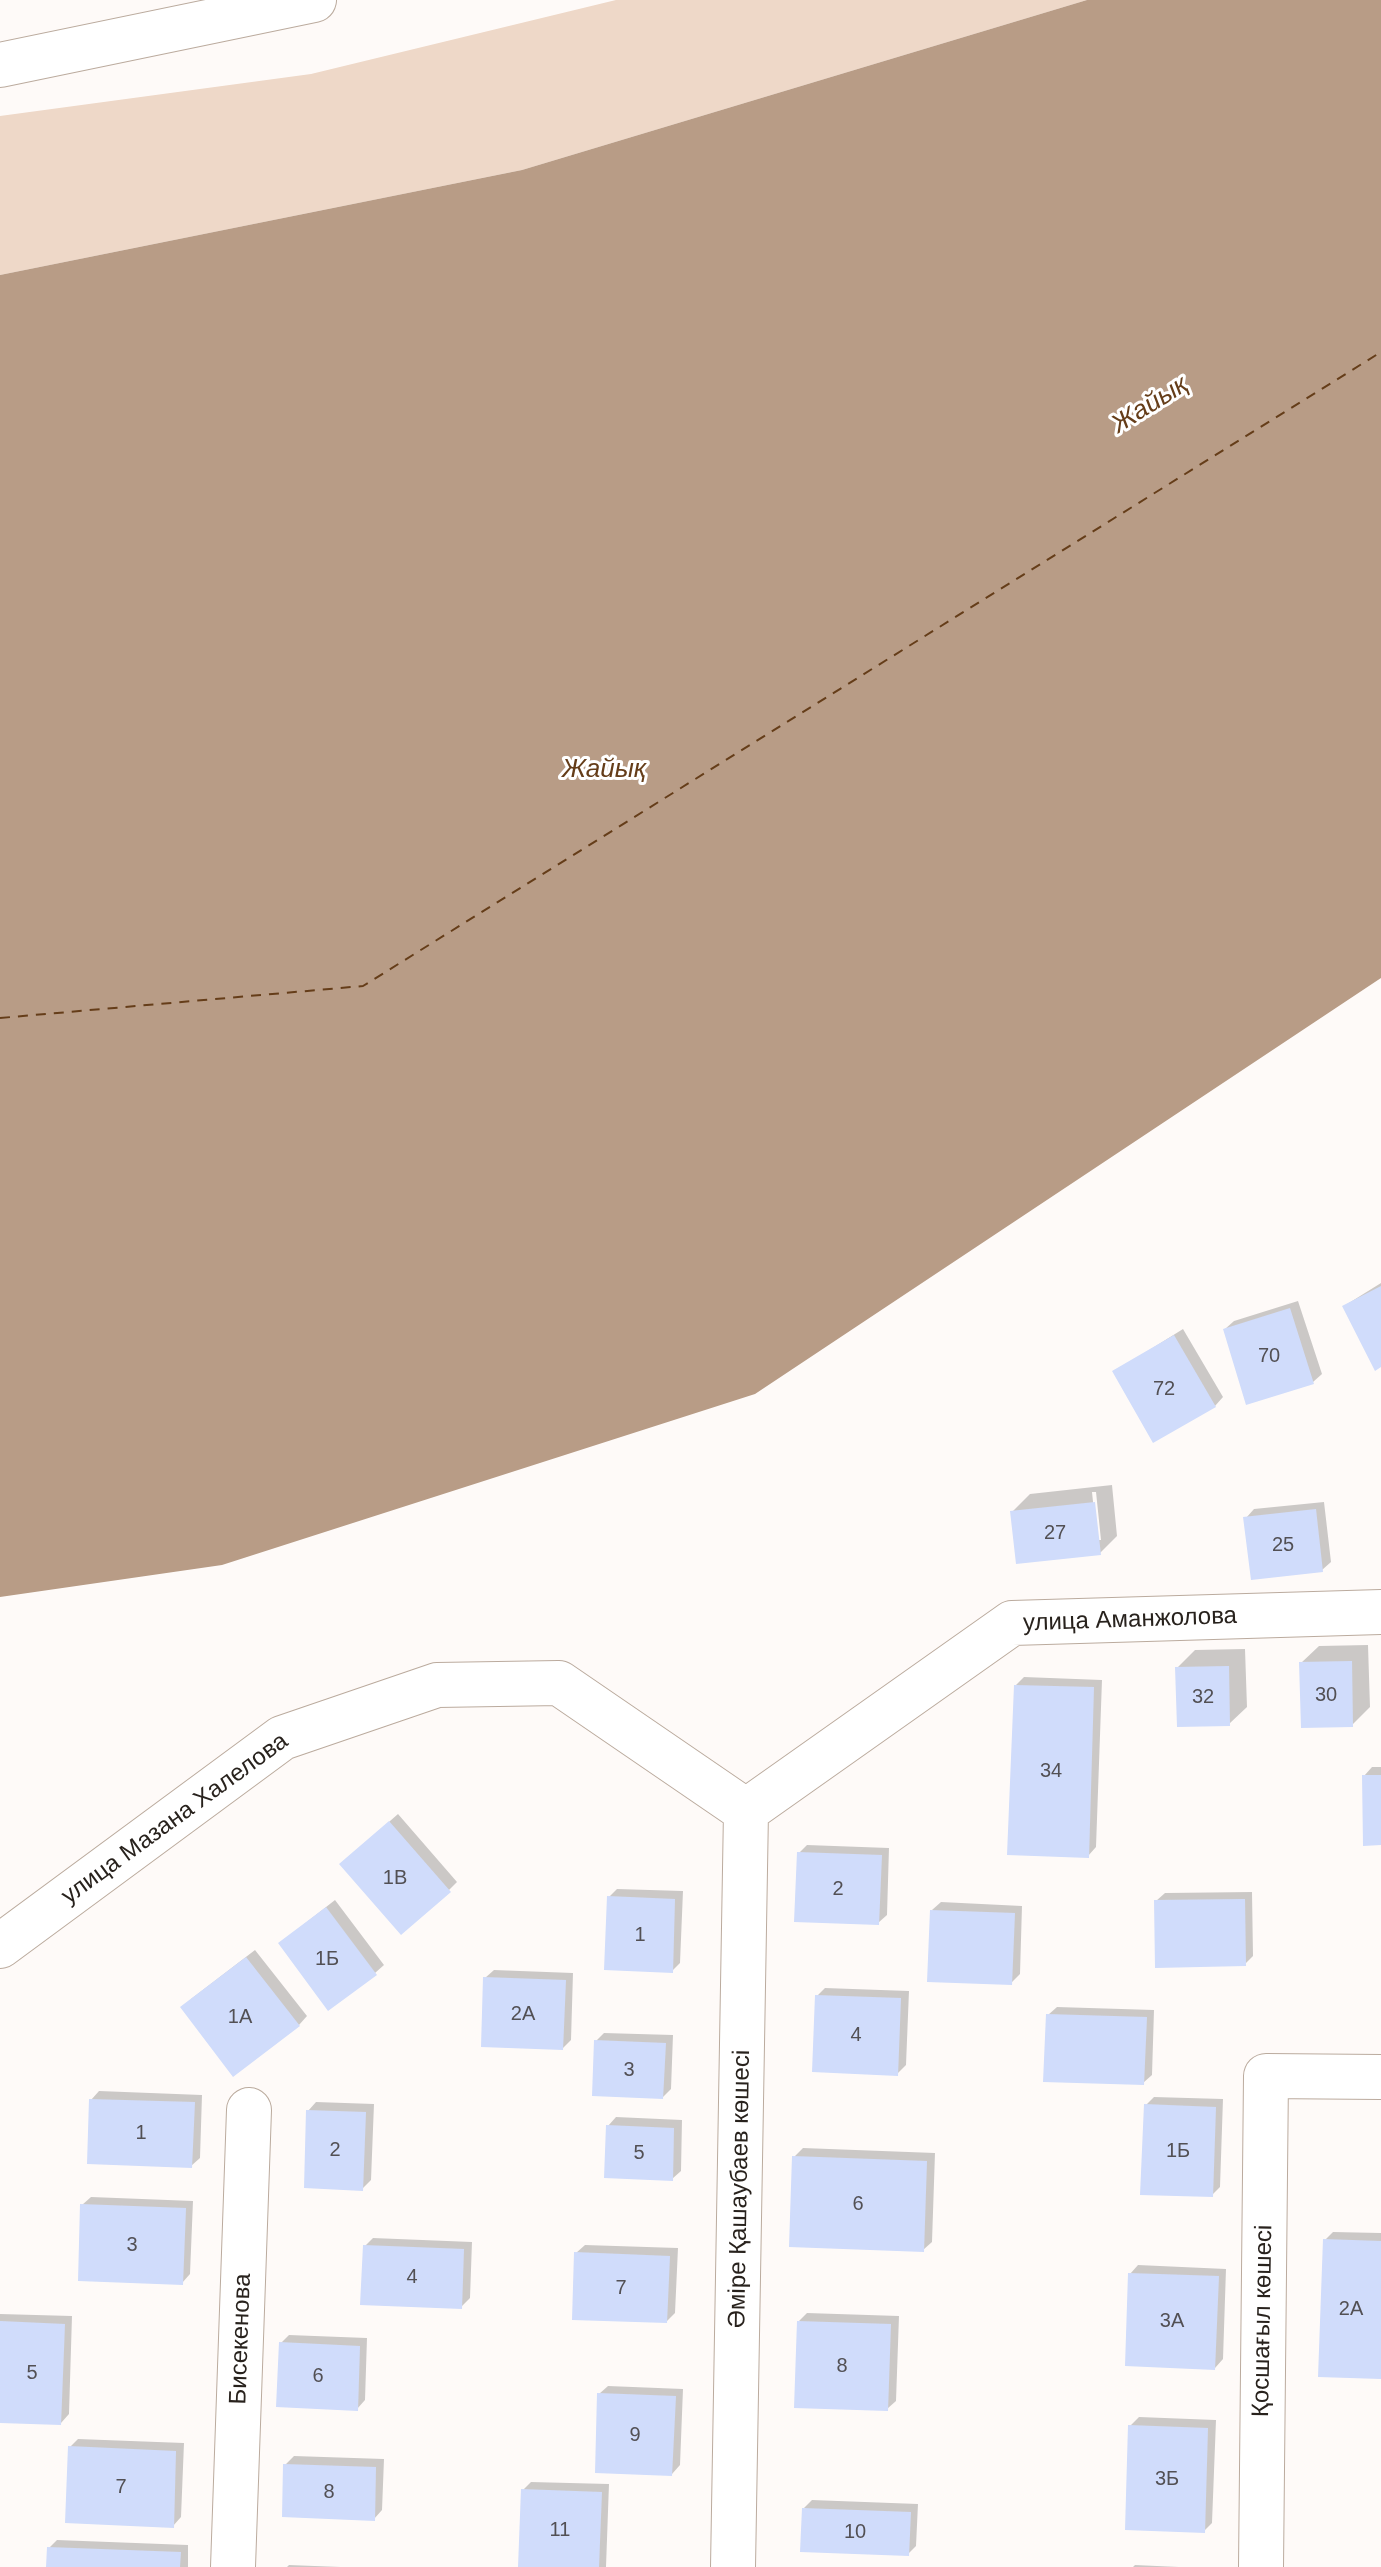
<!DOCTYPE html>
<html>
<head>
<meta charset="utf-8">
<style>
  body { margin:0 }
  canvas { display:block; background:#fefaf8 }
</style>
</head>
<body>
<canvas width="1381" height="2567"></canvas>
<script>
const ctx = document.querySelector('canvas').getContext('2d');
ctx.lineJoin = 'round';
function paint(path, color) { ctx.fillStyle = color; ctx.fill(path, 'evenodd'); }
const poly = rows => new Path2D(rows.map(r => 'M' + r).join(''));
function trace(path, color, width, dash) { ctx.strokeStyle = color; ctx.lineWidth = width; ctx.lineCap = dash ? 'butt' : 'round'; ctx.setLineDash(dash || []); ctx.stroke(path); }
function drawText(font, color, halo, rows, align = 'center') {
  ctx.font = font + ' Helvetica,sans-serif'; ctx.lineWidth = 6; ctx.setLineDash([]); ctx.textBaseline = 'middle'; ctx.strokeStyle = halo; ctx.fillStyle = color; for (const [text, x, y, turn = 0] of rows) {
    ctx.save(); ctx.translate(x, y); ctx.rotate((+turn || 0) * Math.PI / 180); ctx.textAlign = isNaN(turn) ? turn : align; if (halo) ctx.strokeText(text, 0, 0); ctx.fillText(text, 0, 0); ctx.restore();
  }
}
const green = poly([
  [616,0,1087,0,522,170,0,275,0,116,311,74]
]);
const water = poly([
  [1087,0,1381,0,1381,978,755,1394,222,1565,0,1597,0,275,522,170]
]);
const shadow = poly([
  [1381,1283,1381,1365,1344,1306],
  [1298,1301,1322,1374,1313,1382,1225,1329,1234,1321],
  [1183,1329,1223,1397,1215,1406,1114,1372],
  [1112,1485,1117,1536,1100,1553,1012,1512,1030,1494],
  [1092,1492,1096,1492,1101,1540,1097,1540],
  [1324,1502,1331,1562,1322,1570,1246,1518,1254,1509],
  [1368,1645,1370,1707,1352,1725,1301,1663,1319,1646],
  [1245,1649,1247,1707,1229,1724,1177,1668,1195,1650],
  [1024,1677,1102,1680,1096,1847,1088,1856,1016,1685],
  [1372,1767,1381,1767,1381,1843,1364,1776],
  [398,1814,457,1882,449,1890,350,1856],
  [807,1845,889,1848,887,1915,878,1923,799,1853],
  [617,1889,683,1891,680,1963,672,1971,609,1897],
  [1252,1892,1253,1956,1245,1964,1156,1901,1165,1893],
  [335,1900,384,1965,375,1973,280,1943],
  [941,1902,1022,1906,1020,1974,1011,1983,932,1910],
  [255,1950,307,2016,299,2025,191,1999],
  [494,1970,573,1973,571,2040,563,2048,485,1978],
  [825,1988,909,1991,906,2065,898,2073,817,1996],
  [1057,2007,1154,2010,1152,2075,1143,2083,1048,2015],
  [604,2033,673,2035,671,2089,663,2097,596,2041],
  [99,2091,202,2095,200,2158,191,2166,91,2100],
  [1154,2097,1223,2099,1220,2187,1212,2195,1146,2105],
  [316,2102,374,2104,371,2180,362,2189,308,2111],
  [616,2117,682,2120,681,2171,672,2179,608,2126],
  [803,2148,935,2153,932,2242,923,2250,794,2157],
  [91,2197,193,2201,190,2274,182,2283,82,2205],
  [1333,2232,1381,2233,1381,2377,1325,2240],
  [373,2238,472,2242,470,2298,461,2307,365,2246],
  [585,2245,678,2248,675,2313,667,2321,576,2253],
  [1138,2265,1226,2269,1223,2359,1215,2368,1130,2274],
  [807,2313,899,2316,896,2401,887,2409,799,2321],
  [0,2314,72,2316,69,2414,61,2423,0,2421],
  [289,2335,367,2338,365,2400,357,2409,281,2343],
  [608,2386,683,2389,680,2465,672,2474,599,2394],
  [1139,2417,1216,2420,1212,2523,1204,2531,1130,2426],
  [78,2439,184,2443,181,2517,173,2526,70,2447],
  [294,2456,384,2459,382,2510,374,2519,285,2465],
  [531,2482,609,2484,606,2567,520,2567,523,2490],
  [812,2500,918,2504,916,2546,908,2554,804,2508],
  [57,2540,188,2545,188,2567,48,2567,49,2548],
  [289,2565,341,2567,287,2567],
  [1135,2565,1179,2567,1133,2567]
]);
const ferry = poly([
  [0,1018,363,986,1381,352]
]);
const building = poly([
  [1381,1286,1381,1367,1375,1371,1342,1306],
  [1290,1308,1314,1384,1246,1405,1223,1329],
  [1174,1335,1216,1407,1153,1443,1112,1371],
  [1095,1502,1101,1555,1016,1564,1010,1511],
  [1316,1509,1323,1572,1251,1580,1243,1517],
  [1352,1661,1353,1727,1301,1728,1299,1662],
  [1229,1666,1230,1726,1177,1727,1175,1667],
  [1014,1685,1094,1687,1089,1858,1007,1855],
  [1362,1775,1381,1775,1381,1845,1363,1846],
  [389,1821,451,1892,401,1935,339,1864],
  [797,1852,882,1855,879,1925,794,1922],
  [607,1896,675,1899,673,1973,604,1970],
  [1245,1899,1246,1966,1155,1968,1154,1900],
  [326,1907,377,1975,328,2011,278,1943],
  [930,1910,1015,1913,1012,1985,927,1982],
  [246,1957,300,2026,233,2077,180,2007],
  [483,1977,566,1980,563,2050,481,2047],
  [815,1995,901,1998,898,2076,812,2072],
  [1046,2014,1147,2017,1144,2085,1043,2082],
  [594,2040,666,2043,663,2099,592,2096],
  [89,2099,195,2102,192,2168,87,2164],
  [1144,2104,1216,2107,1213,2197,1140,2195],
  [306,2110,366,2112,363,2191,304,2188],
  [606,2125,674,2128,673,2181,604,2178],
  [792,2156,927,2161,924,2252,789,2247],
  [80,2204,186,2208,183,2285,78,2281],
  [1323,2239,1381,2241,1381,2379,1318,2377],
  [363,2245,464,2249,462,2309,360,2305],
  [574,2252,670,2256,667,2323,572,2320],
  [1128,2273,1219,2276,1215,2370,1125,2366],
  [0,2321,65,2324,61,2425,0,2423],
  [797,2321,891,2324,888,2411,794,2408],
  [279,2342,360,2346,358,2411,276,2407],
  [597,2393,676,2396,672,2476,595,2473],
  [1128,2425,1208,2428,1205,2533,1125,2530],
  [68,2446,176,2451,174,2528,65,2523],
  [283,2464,376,2467,375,2521,282,2517],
  [521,2489,602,2492,599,2567,518,2567],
  [802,2508,911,2512,909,2556,800,2552],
  [47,2547,181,2552,180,2567,46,2567]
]);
const street = poly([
  [0,65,314,0],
  [746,1811,1012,1623,1381,1612],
  [0,1946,282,1738,437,1685,559,1683,746,1811],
  [233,2567,249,2110],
  [733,2567,746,1811],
  [1261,2567,1266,2076,1381,2077]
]);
const numberNames = [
  ["70",1269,1356],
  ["72",1164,1389],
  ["27",1055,1533],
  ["25",1283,1545],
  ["30",1326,1695],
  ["32",1203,1697],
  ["34",1051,1771],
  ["1В",395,1878],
  ["2",838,1889],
  ["1",640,1935],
  ["1Б",327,1959],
  ["2А",523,2014],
  ["1А",240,2017],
  ["4",856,2035],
  ["3",629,2070],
  ["1",141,2133],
  ["2",335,2150],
  ["1Б",1178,2151],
  ["5",639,2153],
  ["6",858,2204],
  ["3",132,2245],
  ["4",412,2277],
  ["7",621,2288],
  ["2А",1351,2309],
  ["3А",1172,2321],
  ["8",842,2366],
  ["5",32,2373],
  ["6",318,2376],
  ["9",635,2435],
  ["3Б",1167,2479],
  ["7",121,2487],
  ["8",329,2492],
  ["11",560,2530],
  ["10",855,2532]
];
const streetNames = [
  ["улица Аманжолова",1130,1620,-2],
  ["улица Мазана Халелова",175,1819,-36],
  ["Әміре Қашаубаев көшесі",740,2189,-89],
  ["Қосшағыл көшесі",1263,2321,-89],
  ["Бисекенова",241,2339,-88]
];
const waterNames = [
  ["Жайық",1150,405,-32],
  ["Жайық",604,770]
];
paint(green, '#eed8c8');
paint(water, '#b89c86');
paint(shadow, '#0003');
trace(ferry, '#653d19', 2, [10, 8]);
paint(building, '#d0dcfb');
trace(street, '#bbab9e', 46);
trace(street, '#fff', 44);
drawText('20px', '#525054', null, numberNames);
drawText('24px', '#28221d', '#fff', streetNames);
drawText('italic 26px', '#653d19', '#fff', waterNames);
</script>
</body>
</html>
